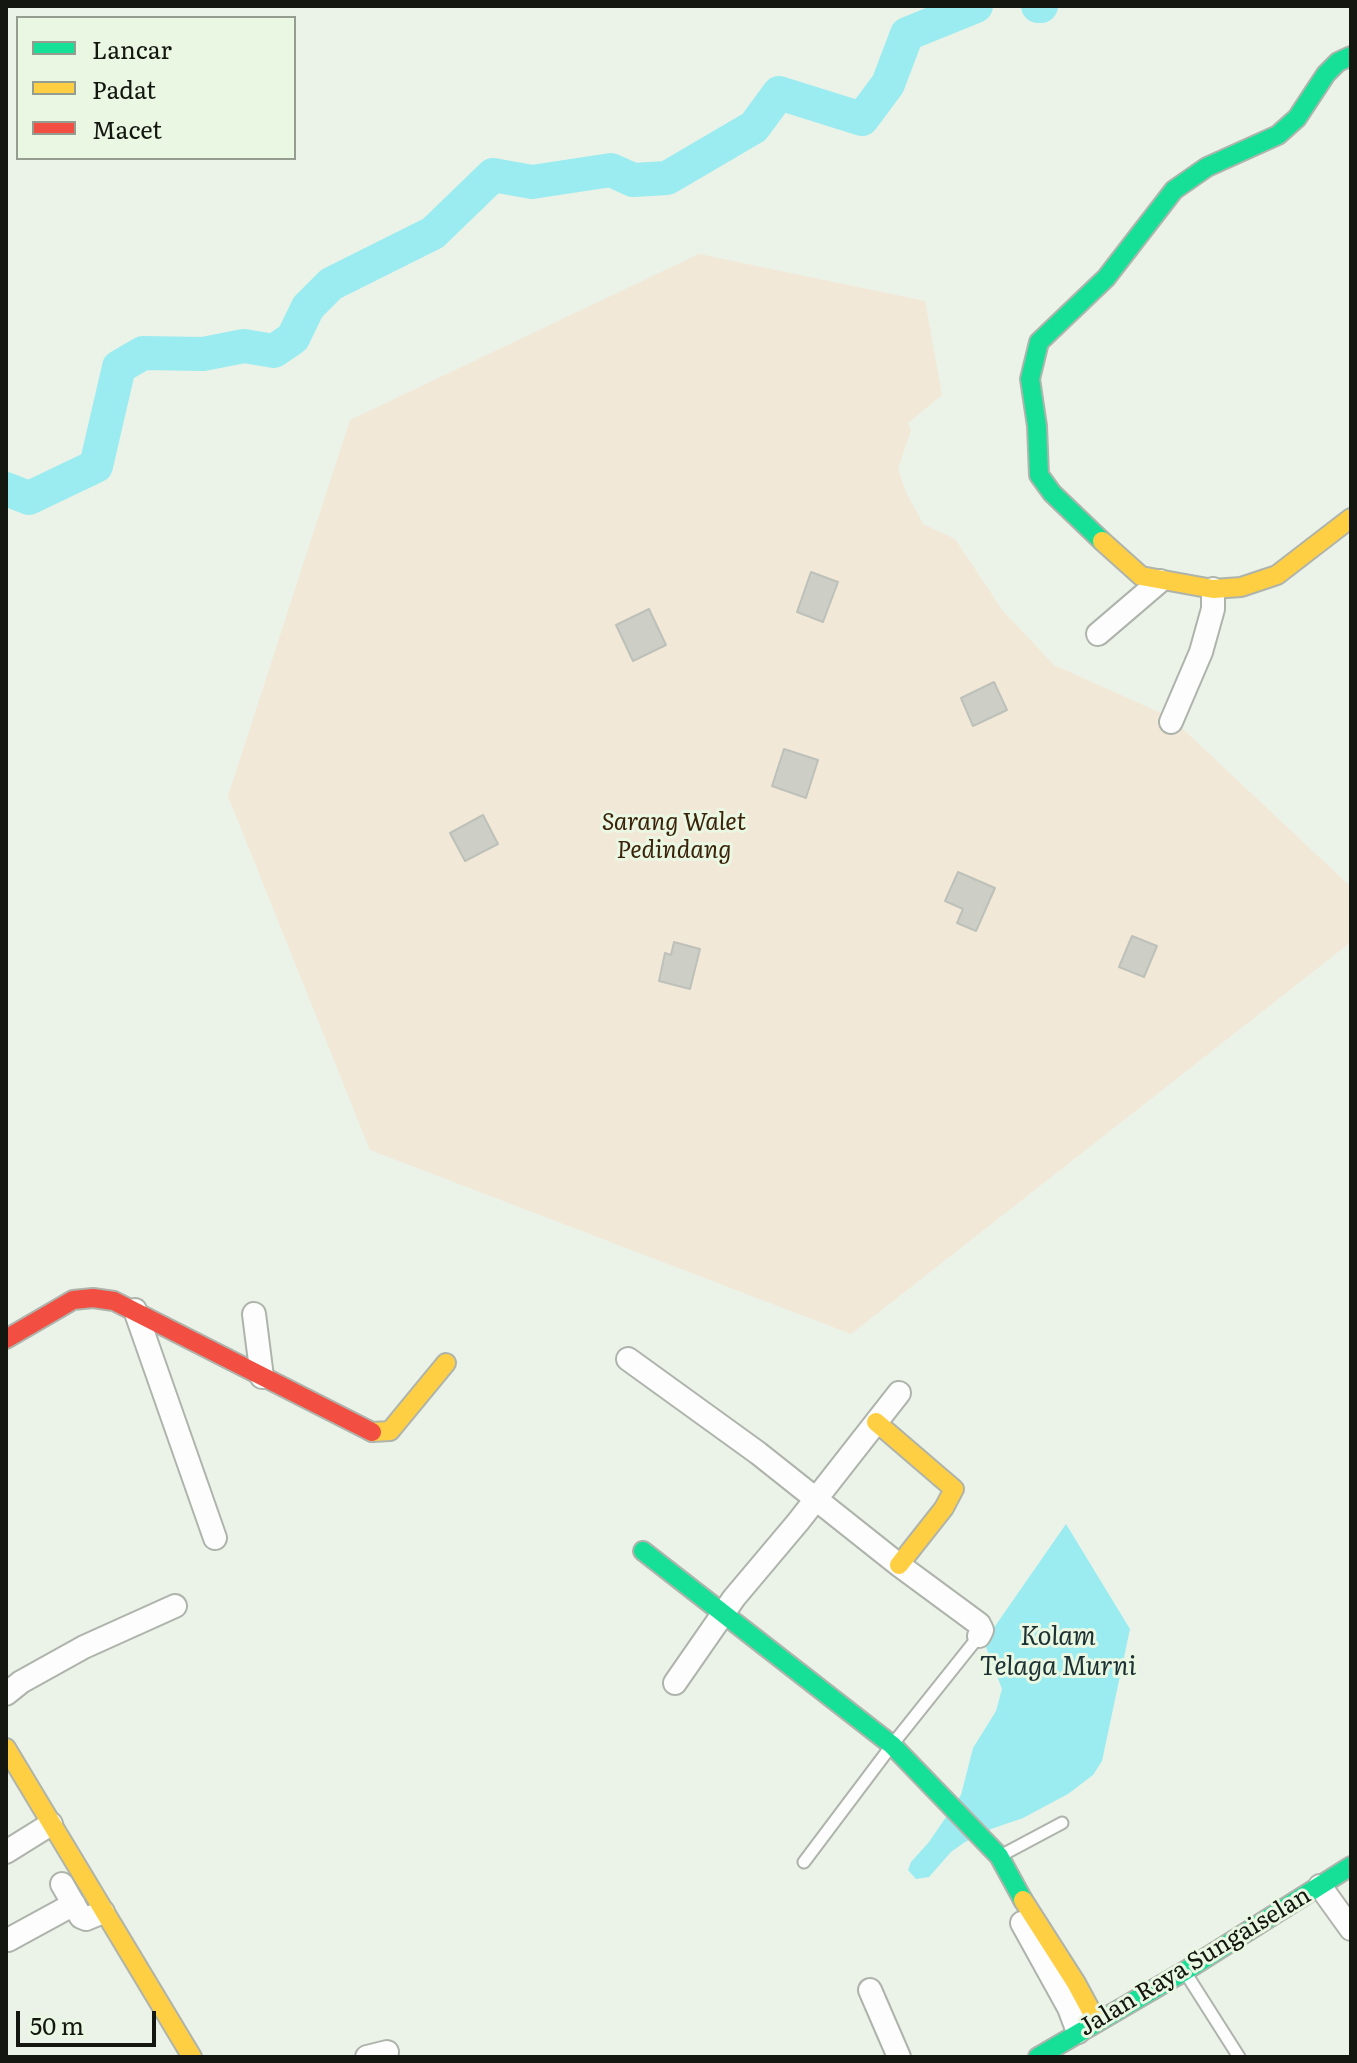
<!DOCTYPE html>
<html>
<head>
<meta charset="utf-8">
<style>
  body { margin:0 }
  #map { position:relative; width:1357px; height:2063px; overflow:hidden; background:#ebf2e8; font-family:Literata,serif }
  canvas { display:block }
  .frame { position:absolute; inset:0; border:8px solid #131710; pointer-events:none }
  .legend { position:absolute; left:16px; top:16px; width:280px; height:144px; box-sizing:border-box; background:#eaf7e3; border:2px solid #949d8f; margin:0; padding:10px 14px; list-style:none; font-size:24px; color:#131710 }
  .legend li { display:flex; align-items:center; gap:16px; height:40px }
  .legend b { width:40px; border:2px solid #949d8f }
  .scale { position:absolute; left:16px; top:2011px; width:140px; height:36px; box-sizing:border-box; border:4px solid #131710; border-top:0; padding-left:10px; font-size:24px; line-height:28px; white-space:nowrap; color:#131710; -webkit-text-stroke:6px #eaf7e3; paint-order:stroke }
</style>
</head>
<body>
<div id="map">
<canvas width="1357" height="2063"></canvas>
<div class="frame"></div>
<ul class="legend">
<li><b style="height:10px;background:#16e098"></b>Lancar</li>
<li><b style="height:10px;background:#ffcf43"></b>Padat</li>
<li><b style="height:10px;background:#f24e42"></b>Macet</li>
</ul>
<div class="scale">50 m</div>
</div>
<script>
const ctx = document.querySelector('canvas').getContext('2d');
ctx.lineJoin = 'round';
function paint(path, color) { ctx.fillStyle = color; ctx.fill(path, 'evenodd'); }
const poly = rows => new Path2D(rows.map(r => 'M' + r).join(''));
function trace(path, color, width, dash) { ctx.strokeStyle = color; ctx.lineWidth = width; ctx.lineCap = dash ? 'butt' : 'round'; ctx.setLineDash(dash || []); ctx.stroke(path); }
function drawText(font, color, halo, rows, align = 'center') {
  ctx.font = font + ' Literata,serif'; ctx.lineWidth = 6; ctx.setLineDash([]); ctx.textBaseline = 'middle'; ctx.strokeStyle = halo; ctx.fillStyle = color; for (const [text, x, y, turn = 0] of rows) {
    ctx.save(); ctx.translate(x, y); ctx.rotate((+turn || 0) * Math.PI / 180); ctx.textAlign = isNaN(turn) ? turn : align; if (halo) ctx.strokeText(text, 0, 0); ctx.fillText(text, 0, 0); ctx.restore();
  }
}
const green = poly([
  [699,254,925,301,942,395,908,423,911,430,898,469,906,492,923,524,955,539,1003,611,1054,665,1170,717,1351,887,1351,942,851,1334,370,1150,228,796,350,420]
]);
const water = poly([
  [1066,1524,1130,1629,1102,1761,1093,1775,1068,1794,1023,1818,991,1829,965,1842,951,1852,929,1877,916,1879,908,1870,911,1862,929,1842,961,1795,973,1748,996,1711,1002,1689,984,1642]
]);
const river = poly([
  [1038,6,1041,6],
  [6,489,29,498,96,466,119,367,143,353,203,354,244,346,274,351,293,338,308,307,331,284,433,233,493,175,532,182,611,170,633,180,667,178,754,127,779,93,862,119,888,84,907,34,976,6]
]);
const building = poly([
  [811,572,838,582,823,622,797,612,811,572],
  [649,609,666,645,633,661,616,625,649,609],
  [994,682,1007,710,973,726,961,698,994,682],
  [784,749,818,760,806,798,772,786,784,749],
  [483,815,498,844,465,861,450,833,483,815],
  [958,872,995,888,976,931,957,923,963,909,945,901,958,872],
  [1132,936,1157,946,1144,977,1119,967,1132,936],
  [674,942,700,949,690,989,659,981,665,953,671,955,674,942]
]);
const lane = poly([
  [1002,1855,1062,1823],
  [804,1862,892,1745,979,1636],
  [1185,1972,1239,2057]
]);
const street = poly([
  [1098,634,1160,581],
  [1171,722,1201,652,1213,609,1213,589],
  [135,1310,215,1538],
  [254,1314,262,1377],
  [628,1359,758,1453,899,1565,979,1624,982,1630,979,1636],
  [675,1683,734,1598,798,1522,899,1393],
  [6,1694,21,1682,84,1647,175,1606],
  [6,1852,51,1824],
  [62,1884,81,1917,86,1919,103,1912],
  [1320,1886,1351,1929],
  [1022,1923,1069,2008,1078,2032],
  [8,1940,74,1904],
  [870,1990,899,2057],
  [367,2057,387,2052]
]);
const fast = poly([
  [1102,541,1052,493,1039,475,1037,426,1030,379,1039,342,1106,278,1174,190,1207,167,1278,135,1297,118,1326,74,1338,62,1351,56],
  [643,1551,892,1745,999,1856,1023,1900],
  [1038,2057,1185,1971,1351,1866]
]);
const slow = poly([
  [1102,541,1141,576,1213,589,1241,587,1277,575,1351,518],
  [876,1422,954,1489,944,1508,899,1565],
  [372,1432,390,1431,446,1363],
  [6,1748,192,2057],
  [1023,1900,1076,1983,1097,2022]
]);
const jam = poly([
  [6,1339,73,1300,93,1298,114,1301,372,1432]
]);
const parkNames = [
  ["Sarang Walet",674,823],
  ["Pedindang",674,851]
];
const streetNames = [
  ["Jalan Raya Sungaiselan",1195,1962,-31]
];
const waterNames = [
  ["Kolam",1058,1637],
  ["Telaga Murni",1058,1667]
];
paint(green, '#f2e8d7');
paint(water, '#9becf0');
trace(river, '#9becf0', 34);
paint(building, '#cdcfc6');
trace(building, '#bec1b9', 2);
trace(lane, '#aeb4ac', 15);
trace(street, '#aeb4ac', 26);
trace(fast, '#aeb4ac', 22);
trace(slow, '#aeb4ac', 22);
trace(jam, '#aeb4ac', 22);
trace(lane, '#fcfdfc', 11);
trace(street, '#fcfdfc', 22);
trace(fast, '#16e098', 18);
trace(slow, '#ffcf43', 18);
trace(jam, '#f24e42', 18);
drawText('italic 24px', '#3b2309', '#eaf7e3', parkNames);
drawText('24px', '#131710', '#eaf7e3', streetNames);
drawText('italic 26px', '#1c3133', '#eaf7e3', waterNames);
</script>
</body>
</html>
